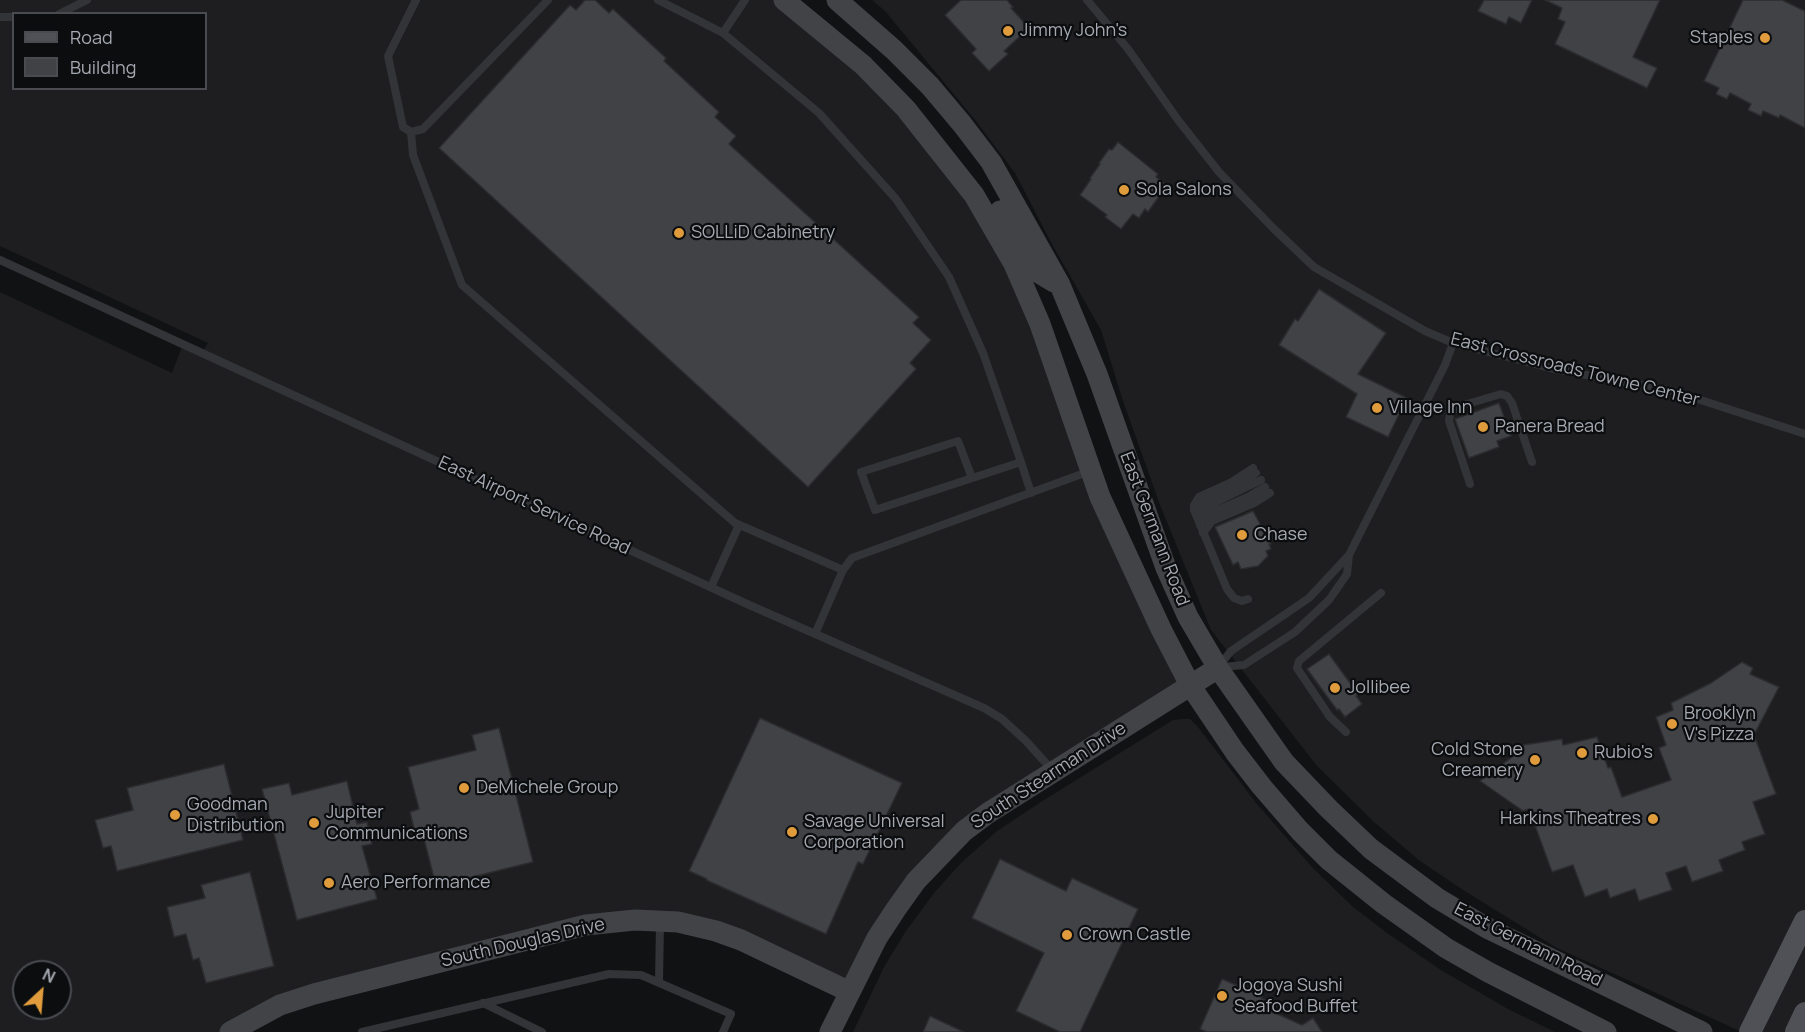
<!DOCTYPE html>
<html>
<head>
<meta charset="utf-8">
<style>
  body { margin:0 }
  #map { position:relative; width:1805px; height:1032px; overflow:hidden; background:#111213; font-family:Manrope,sans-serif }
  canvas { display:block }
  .legend { position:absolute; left:12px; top:12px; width:195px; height:78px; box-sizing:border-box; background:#0c0d0e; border:2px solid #494b50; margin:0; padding:8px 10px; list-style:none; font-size:18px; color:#a4a9b2 }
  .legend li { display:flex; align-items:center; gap:12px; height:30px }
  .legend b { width:30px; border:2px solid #494b50 }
  .north { position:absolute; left:12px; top:960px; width:60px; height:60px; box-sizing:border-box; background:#0c0d0e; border:2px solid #494b50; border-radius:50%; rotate:26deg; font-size:16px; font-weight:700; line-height:24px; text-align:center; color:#a4a9b2 }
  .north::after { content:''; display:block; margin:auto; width:21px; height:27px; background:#e09c3c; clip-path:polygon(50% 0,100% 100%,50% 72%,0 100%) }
</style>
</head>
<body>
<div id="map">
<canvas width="1805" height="1032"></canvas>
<ul class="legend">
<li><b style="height:8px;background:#4f5156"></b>Road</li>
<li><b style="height:16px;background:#404246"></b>Building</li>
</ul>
<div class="north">N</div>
</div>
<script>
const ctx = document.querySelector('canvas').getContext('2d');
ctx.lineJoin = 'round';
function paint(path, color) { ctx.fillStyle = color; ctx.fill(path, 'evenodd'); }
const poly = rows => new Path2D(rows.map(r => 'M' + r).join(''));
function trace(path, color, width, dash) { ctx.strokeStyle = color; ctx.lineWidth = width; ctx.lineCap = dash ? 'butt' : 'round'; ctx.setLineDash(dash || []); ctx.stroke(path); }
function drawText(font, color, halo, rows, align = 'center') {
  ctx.font = font + ' Manrope,sans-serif'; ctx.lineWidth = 4.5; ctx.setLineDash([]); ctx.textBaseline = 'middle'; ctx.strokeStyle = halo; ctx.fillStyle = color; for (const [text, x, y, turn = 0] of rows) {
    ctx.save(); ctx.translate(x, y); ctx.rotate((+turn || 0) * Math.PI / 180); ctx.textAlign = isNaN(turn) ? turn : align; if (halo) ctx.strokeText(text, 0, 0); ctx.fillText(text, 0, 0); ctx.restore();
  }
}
const built = poly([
  [0,0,784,0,794,8,974,195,1068,401,1190,685,964,831,850,992,741,940,635,920,314,994,230,1032,0,1032,0,292,172,373,183,344,202,353,208,343,0,246],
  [14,14,206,14,206,88,14,88],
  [24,972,60,972,60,1008,24,1008],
  [872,0,1805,0,1805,1032,1742,1032,1557,948,1463,890,1420,861,1374,822,1317,766,1211,630,1160,505,1122,398,1101,330,1053,246,1015,173,976,121,885,11],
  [1183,719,1190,719,1198,727,1257,804,1312,867,1352,906,1387,933,1441,970,1508,1009,1555,1032,853,1032,885,965,906,931,934,893,961,863,997,831,1044,800,1173,720]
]);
const building = poly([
  [585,0,595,0,609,13,613,9,666,58,664,61,719,112,715,117,736,136,729,144,919,317,913,323,931,340,910,363,916,369,808,487,439,148,570,5,576,10,585,0],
  [961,0,1007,0,1013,7,1011,8,1029,28,1004,51,1008,54,989,71,972,53,976,49,945,15,961,0],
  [1484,0,1532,0,1521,23,1509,17,1506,24,1478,11,1484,0],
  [1545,0,1660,0,1633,57,1657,68,1647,88,1555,44,1565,22,1558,19,1562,8,1545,0],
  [1743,0,1782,0,1805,11,1805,128,1780,115,1779,118,1763,111,1761,116,1748,110,1751,104,1730,93,1727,99,1716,94,1719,88,1704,81,1743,0],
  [1118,142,1158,174,1156,177,1167,185,1148,212,1145,209,1139,218,1133,214,1121,229,1105,217,1107,215,1080,195,1091,179,1090,178,1100,164,1099,163,1109,149,1112,150,1118,142],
  [1319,289,1386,333,1358,374,1407,398,1388,437,1346,417,1357,394,1279,345,1295,319,1298,321,1319,289],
  [1499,403,1511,436,1497,441,1499,447,1469,458,1455,419,1499,403],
  [1253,511,1271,544,1269,544,1271,549,1266,551,1268,556,1258,566,1241,569,1238,562,1233,565,1215,527,1253,511],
  [1329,654,1358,694,1356,696,1362,704,1345,717,1339,709,1337,710,1307,669,1329,654],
  [1742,662,1753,668,1750,674,1779,687,1754,735,1776,794,1753,802,1765,834,1742,842,1745,850,1719,860,1723,871,1692,882,1686,866,1666,873,1672,890,1639,901,1635,889,1610,898,1607,889,1585,897,1573,865,1552,872,1529,809,1523,811,1480,781,1516,754,1510,747,1562,739,1563,745,1597,737,1608,768,1611,767,1622,797,1671,780,1659,748,1666,745,1656,717,1673,710,1671,703,1711,683,1742,662],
  [760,718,902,783,863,864,858,862,826,934,706,880,707,879,689,871,760,718],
  [499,728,533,862,436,886,422,831,415,833,410,812,419,809,408,767,476,750,472,735,499,728],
  [224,764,243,840,117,871,111,846,103,848,95,820,133,810,127,788,224,764],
  [347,781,357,824,367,822,372,844,362,846,377,899,297,920,262,789,289,783,292,795,347,781],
  [1000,859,1066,891,1072,878,1138,909,1080,1032,1060,1032,1016,1011,1044,953,972,918,1000,859],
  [250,872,274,966,206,983,199,958,193,960,186,934,174,937,167,907,205,898,201,885,250,872],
  [1222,979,1262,996,1261,998,1276,1005,1273,1012,1302,1025,1313,1018,1322,1032,1207,1032,1200,1029,1222,979],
  [930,1016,964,1032,923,1032,930,1016]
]);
const lane = poly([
  [416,0,388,56,403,127,411,132,423,129,548,0],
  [658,0,723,33,745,0],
  [1087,0,1128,49,1178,120,1219,172,1273,228,1314,267,1425,331,1453,343,1554,369,1673,391,1805,434],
  [59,14,87,0],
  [0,17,14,17],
  [723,33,819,113,896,199,949,277,983,353,1021,462,875,510,861,472,958,441,972,478],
  [411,132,413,155,462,285,735,523,843,570],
  [0,260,747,604,984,708,1002,719,1026,741,1053,771],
  [1021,462,1031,493],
  [1470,484,1449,421,1450,414,1457,407,1501,394,1507,396,1512,403,1532,462],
  [1194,510,1200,503,1234,488,1256,473],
  [1197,517,1206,507,1261,480],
  [1200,525,1202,520,1209,514,1248,497,1265,487],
  [1203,533,1212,521,1254,503,1270,493],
  [711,587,739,525],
  [1248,599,1242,601,1234,598,1227,589,1194,510,1194,505,1199,497,1230,483,1253,468],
  [815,634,843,570,852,558,1090,471],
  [1219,666,1231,651,1309,598,1349,555,1445,365,1453,343],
  [1222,667,1244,665,1295,632,1329,600,1347,574,1349,555],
  [1346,732,1330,717,1297,668,1299,661,1381,593],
  [659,982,660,924],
  [483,1003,542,1032],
  [362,1032,609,974,641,975,731,1014,723,1032]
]);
const secondary = poly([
  [784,0,863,65,906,109,974,195,1014,264,1040,324,1100,497,1161,629,1190,685,1235,752,1262,787,1300,831,1329,860,1384,904,1446,948,1488,972,1606,1032],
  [837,0,894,50,930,86,962,124,991,162,1060,285,1097,374,1166,568,1188,617,1218,668,1284,762,1329,809,1371,849,1437,898,1487,928,1702,1032],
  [1000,211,1032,264,1039,273,1054,282],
  [230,1032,280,1005,314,994,586,925,635,920,678,922,716,931,741,940,850,992],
  [830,1032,877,938,896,909,916,881,964,831,988,813,1218,668]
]);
const primary = poly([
  [1750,1032,1805,921],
  [1796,1032,1805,1013]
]);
const markers = [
  [1008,31,6,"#e09c3c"],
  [1765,38,6,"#e09c3c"],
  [1124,190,6,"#e09c3c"],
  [679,233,6,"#e09c3c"],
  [1377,408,6,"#e09c3c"],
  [1483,427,6,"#e09c3c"],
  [1242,535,6,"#e09c3c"],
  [1335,688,6,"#e09c3c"],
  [1672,724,6,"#e09c3c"],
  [1582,753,6,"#e09c3c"],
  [1535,760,6,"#e09c3c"],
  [464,788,6,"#e09c3c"],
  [175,815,6,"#e09c3c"],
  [1653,819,6,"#e09c3c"],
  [314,823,6,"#e09c3c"],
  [792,832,6,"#e09c3c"],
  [329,883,6,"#e09c3c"],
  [1067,935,6,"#e09c3c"],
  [1222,996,6,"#e09c3c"]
];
const poiNames = [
  ["Jimmy John's",1020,31],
  ["Staples",1753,38,"right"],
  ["Sola Salons",1136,190],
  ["SOLLiD Cabinetry",691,233],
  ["Village Inn",1389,408],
  ["Panera Bread",1495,427],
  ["Chase",1254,535],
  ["Jollibee",1347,688],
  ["Brooklyn",1684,714],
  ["V's Pizza",1684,735],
  ["Cold Stone",1523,750,"right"],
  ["Creamery",1523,771,"right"],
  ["Rubio's",1594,753],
  ["DeMichele Group",476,788],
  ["Goodman",187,805],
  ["Distribution",187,826],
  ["Jupiter",326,813],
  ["Communications",326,834],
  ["Harkins Theatres",1641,819,"right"],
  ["Savage Universal",804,822],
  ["Corporation",804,843],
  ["Aero Performance",341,883],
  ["Crown Castle",1079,935],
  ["Jogoya Sushi",1234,986],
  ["Seafood Buffet",1234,1007]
];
const streetNames = [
  ["East Crossroads Towne Center",1575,370,14],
  ["East Airport Service Road",534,506,25],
  ["East Germann Road",1154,529,69],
  ["South Stearman Drive",1049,776,-33],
  ["South Douglas Drive",523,943,-13],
  ["East Germann Road",1528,945,27]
];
paint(built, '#1e1e20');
paint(building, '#404246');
trace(building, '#2c2c2f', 1.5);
trace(lane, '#333437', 8);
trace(secondary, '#414347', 21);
trace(primary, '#4f5156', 22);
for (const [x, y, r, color] of markers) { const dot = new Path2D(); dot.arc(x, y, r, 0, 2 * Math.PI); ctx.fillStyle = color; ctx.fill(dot); trace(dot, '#0c0d0e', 2); }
drawText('18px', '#a4a9b2', '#0c0d0e', poiNames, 'left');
drawText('18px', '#a4a9b2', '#0c0d0e', streetNames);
</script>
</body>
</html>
